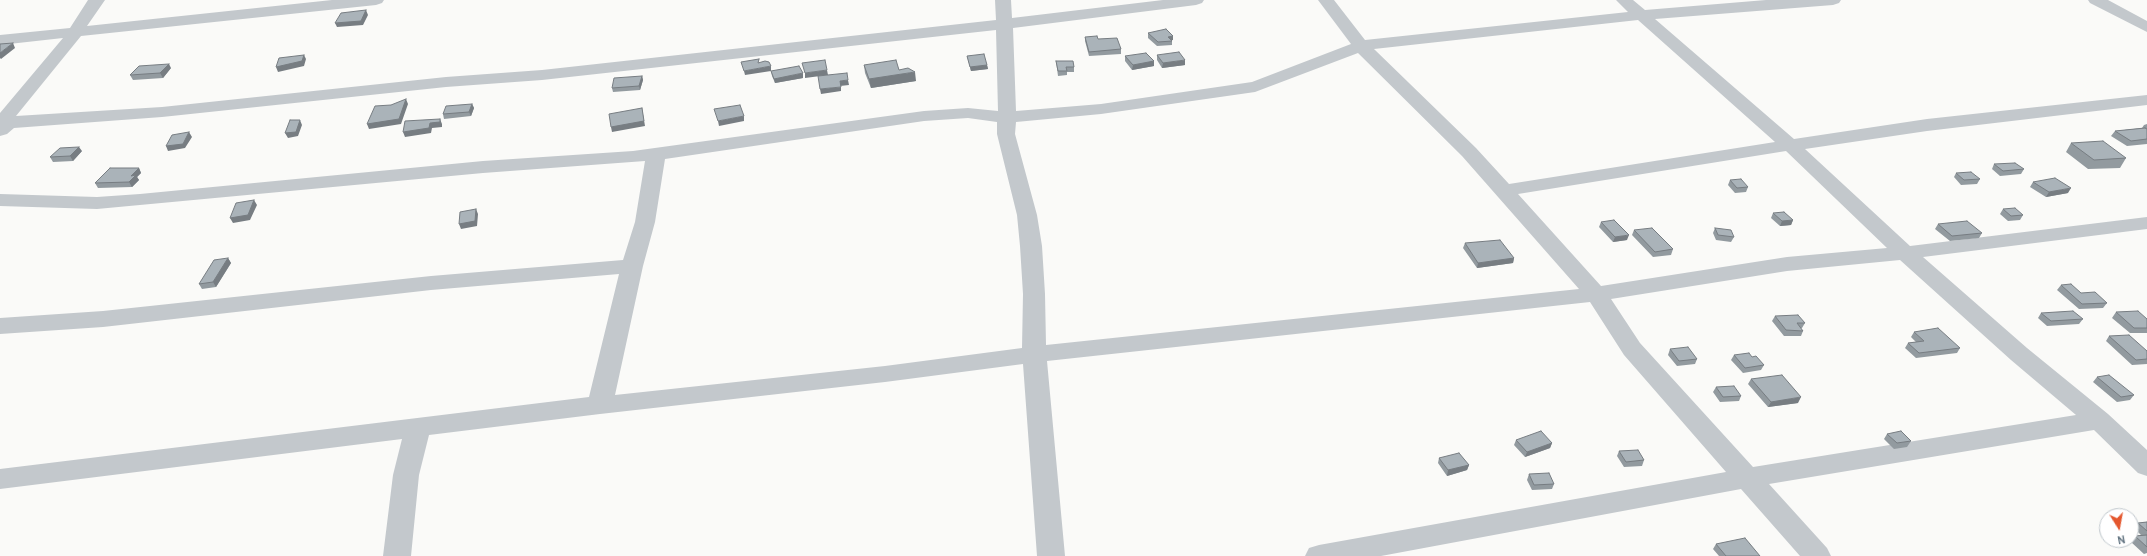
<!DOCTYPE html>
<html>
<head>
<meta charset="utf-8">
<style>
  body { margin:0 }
  #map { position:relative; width:2147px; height:556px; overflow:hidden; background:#fafaf8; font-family:Overpass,sans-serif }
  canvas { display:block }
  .north { position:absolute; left:2099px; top:508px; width:40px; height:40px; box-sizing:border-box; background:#fff; border:1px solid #c1c8cd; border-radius:50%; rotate:169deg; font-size:11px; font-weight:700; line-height:16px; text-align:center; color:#657683 }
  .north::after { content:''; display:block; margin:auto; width:14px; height:18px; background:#e4572e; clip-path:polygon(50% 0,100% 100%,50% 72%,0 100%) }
</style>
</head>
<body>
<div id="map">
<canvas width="2147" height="556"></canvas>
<div class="north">N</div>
</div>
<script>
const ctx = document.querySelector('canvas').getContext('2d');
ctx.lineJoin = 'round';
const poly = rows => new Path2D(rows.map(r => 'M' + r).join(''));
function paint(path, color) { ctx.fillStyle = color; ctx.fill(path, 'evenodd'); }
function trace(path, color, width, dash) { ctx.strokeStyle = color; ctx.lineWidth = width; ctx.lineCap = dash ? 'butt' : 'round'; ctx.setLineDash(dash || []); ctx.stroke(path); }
const minor = poly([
  [88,0,105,0,87,26,332,0,384,0,382,3,376,5,81,36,16,116,162,107,446,77,542,70,996,20,995,0,1011,0,1012,18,1163,0,1204,0,1202,3,1196,5,1013,28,1016,111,1101,104,1252,82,1351,44,1318,0,1334,0,1365,40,1628,12,1616,0,1633,0,1645,10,1766,0,1841,0,1839,3,1833,5,1655,19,1794,139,1927,119,2147,95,2147,105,1927,131,1805,149,1910,246,2147,217,2147,229,1923,257,2027,348,2108,414,2147,450,2147,476,2138,473,2094,430,1769,484,1827,548,1831,556,1800,556,1741,489,1381,556,1305,556,1309,548,1319,545,1726,472,1624,355,1590,302,1047,361,1065,556,1037,556,1023,364,885,382,600,414,429,435,419,475,411,556,383,556,393,475,402,439,0,489,0,469,589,397,619,274,431,290,103,327,0,334,0,318,103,311,431,276,623,260,635,222,645,161,483,173,97,209,0,206,0,194,97,197,140,194,483,161,633,151,924,111,968,108,998,111,996,30,542,80,446,87,162,117,14,128,7,134,0,136,0,113,63,38,0,45,0,35,70,28,88,0],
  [1638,20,1775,142,1509,184,1476,148,1374,49,1638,20],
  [1358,53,1462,156,1579,289,1046,345,1045,294,1042,246,1037,215,1015,134,1016,122,1101,114,1255,92,1358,53],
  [968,118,997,122,997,134,1017,215,1020,246,1023,294,1022,348,885,366,615,395,643,266,655,222,665,159,924,121,968,118],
  [1786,151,1887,248,1787,257,1601,286,1518,194,1786,151],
  [1900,260,2011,360,2076,415,1753,467,1640,343,1611,299,1787,271,1900,260],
  [2088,0,2108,0,2147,21,2147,32,2090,3,2088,0]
]);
const wall = poly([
  [1148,33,1173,36,1173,40,1172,40,1172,45,1157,46,1148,38],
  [1085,37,1098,39,1121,49,1121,54,1089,56,1085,41],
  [1157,55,1185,65,1162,68,1157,60],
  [967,56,987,65,988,69,971,71,968,60],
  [1125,56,1154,61,1154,66,1132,70,1125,61],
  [1056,61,1074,67,1074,72,1067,72,1067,75,1058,76],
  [864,65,899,70,916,81,871,88,865,73],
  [171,68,163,78,133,80,130,75],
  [771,71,803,78,775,83,772,76],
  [642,76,643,80,640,90,613,92,612,88],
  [472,104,474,108,471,116,444,119,443,114],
  [2147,124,2147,144,2127,146,2111,136,2115,131,2142,128,2144,125],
  [2071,143,2126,158,2120,168,2088,169,2066,152],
  [82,151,73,161,53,162,50,157],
  [1994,164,2024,169,2021,174,2000,176,1992,169],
  [139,168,141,173,137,177,139,180,132,187,98,188,95,183],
  [1956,173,1980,179,1977,184,1961,185,1954,177],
  [1730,180,1748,187,1746,192,1735,193,1728,185],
  [2033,182,2068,193,2046,197,2030,187],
  [2003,209,2023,215,2020,220,2008,221,2000,214],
  [1773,213,1793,220,1791,225,1780,226,1771,218],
  [1601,222,1627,240,1613,242,1599,227],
  [1938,224,1982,233,1979,238,1950,241,1935,229],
  [1715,228,1734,237,1731,242,1716,240,1713,233],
  [1634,230,1673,249,1671,255,1653,257,1632,235],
  [1465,243,1514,258,1513,263,1477,268,1463,248],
  [228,258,231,263,216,287,202,289,199,284],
  [2061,285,2081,293,2107,303,2103,308,2079,309,2057,290],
  [2116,312,2147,319,2147,333,2130,333,2112,318],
  [2041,313,2083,319,2079,324,2047,326,2038,318],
  [1775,316,1805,323,1802,328,1801,328,1803,331,1801,336,1784,336,1772,321],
  [1914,332,1960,348,1957,353,1916,358,1905,348,1908,343,1916,342,1911,337],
  [2109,336,2147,351,2147,364,2132,365,2106,341],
  [1670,349,1697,359,1695,364,1677,366,1668,355],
  [1734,355,1752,357,1764,365,1761,370,1743,373,1731,360],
  [2097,377,2134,395,2130,400,2117,402,2093,382],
  [1751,379,1798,403,1768,407,1748,384],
  [1716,387,1741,396,1739,401,1720,402,1713,392],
  [1887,434,1911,441,1907,447,1894,449,1884,439],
  [1516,440,1552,443,1550,448,1525,457,1514,445],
  [1619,451,1644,460,1642,466,1624,467,1617,456],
  [1439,458,1469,465,1467,470,1447,476,1438,463],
  [1529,474,1554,484,1552,489,1532,490,1527,480],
  [2147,522,2147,553,2144,554,2131,542,2135,536,2141,535,2134,528,2138,523],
  [1716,544,1760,556,1719,556,1713,549]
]);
const shadedWall = poly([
  [366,10,368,15,363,25,337,27,335,23],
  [1173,36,1173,40,1168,41,1168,37],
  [13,43,15,48,1,59,0,58,0,53],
  [304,55,306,59,304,66,278,72,276,67],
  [1185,60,1185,65,1162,68,1163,63],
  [1154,61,1154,66,1132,70,1133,65],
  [169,64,171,68,163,78,160,73],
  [987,65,988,69,971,71,970,67],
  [771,66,771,71,745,75,744,71],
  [827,70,828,75,805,78,805,73],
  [915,72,916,81,871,88,869,79],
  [803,73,803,78,775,83,774,79],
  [642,76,643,80,640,90,639,86],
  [848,80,849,85,840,86,840,81],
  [841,87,841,91,821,94,820,89],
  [406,99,408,104,401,124,369,129,367,124],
  [472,104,474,108,471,116,469,112],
  [642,108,645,126,612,132,611,127],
  [744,116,744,121,719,126,718,121],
  [440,119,442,124,442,127,432,128,431,133,405,137,403,132,430,123],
  [300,120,302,125,298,136,288,138,285,133],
  [189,132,192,137,185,148,168,151,166,146],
  [79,147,82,151,73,161,70,156],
  [139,168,141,173,137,177,139,180,132,187,129,182,131,176],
  [2071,188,2068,193,2046,197,2049,192],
  [254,200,257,205,250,220,233,223,230,218],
  [476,209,478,214,477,226,461,229,459,224],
  [1793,220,1791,225,1780,226,1782,221],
  [1629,235,1627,240,1613,242,1615,237],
  [228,258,231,263,216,287,213,282],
  [1514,258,1513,263,1477,268,1478,263],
  [1801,397,1798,403,1768,407,1771,402],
  [1552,443,1550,448,1525,457,1527,452],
  [1469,465,1467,470,1447,476,1448,470]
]);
const building = poly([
  [366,10,361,21,335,23,341,13,366,10],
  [1166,29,1173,36,1168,37,1172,41,1158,42,1148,33,1166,29],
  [1097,36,1098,39,1117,38,1121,49,1089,52,1085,37,1097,36],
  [13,43,0,53,0,44,13,43],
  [1179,52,1185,60,1163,63,1157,55,1179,52],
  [1146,53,1154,61,1133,65,1125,56,1146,53],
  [984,54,987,65,970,67,967,56,984,54],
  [304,55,302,61,276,67,279,58,304,55],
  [759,59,758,63,765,61,769,62,771,66,744,71,741,62,759,59],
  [825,60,827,70,805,73,802,63,825,60],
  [896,60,899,70,908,68,915,72,869,79,864,65,896,60],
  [1056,61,1073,61,1074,67,1066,67,1067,71,1058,71,1056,61],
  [169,64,160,73,130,75,139,66,169,64],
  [799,66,803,73,774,79,771,71,799,66],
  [847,73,848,80,840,81,841,87,820,89,818,76,847,73],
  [642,76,639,86,612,88,614,78,642,76],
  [406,99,399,119,367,124,375,106,391,105,406,99],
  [472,104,469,112,443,114,446,106,472,104],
  [740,105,744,116,718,121,714,109,740,105],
  [642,108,644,121,611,127,609,114,642,108],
  [440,119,440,122,430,123,429,128,403,132,405,121,440,119],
  [290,120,300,120,296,132,285,133,290,120],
  [2145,128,2147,129,2147,139,2131,141,2115,131,2145,128],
  [189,132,183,144,166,146,172,135,189,132],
  [2103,141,2126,158,2094,160,2071,143,2103,141],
  [79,147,70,156,50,157,60,148,79,147],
  [2015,163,2024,169,2003,171,1994,164,2015,163],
  [110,168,139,168,131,176,136,175,129,182,95,183,110,168],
  [1971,172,1980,179,1964,180,1956,173,1971,172],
  [2055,178,2071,188,2049,192,2033,182,2055,178],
  [1741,179,1748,187,1737,188,1730,180,1741,179],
  [254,200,248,215,230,218,236,203,254,200],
  [2015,208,2023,215,2011,216,2003,209,2015,208],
  [476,209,475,221,459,224,460,212,476,209],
  [1784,212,1793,220,1782,221,1773,213,1784,212],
  [1614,220,1629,235,1615,237,1601,222,1614,220],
  [1967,221,1982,233,1952,236,1938,224,1967,221],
  [1652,228,1673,249,1655,252,1634,230,1652,228],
  [1715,228,1731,230,1734,237,1718,235,1715,228],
  [1500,240,1514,258,1478,263,1465,243,1500,240],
  [228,258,213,282,199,284,214,260,228,258],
  [2071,284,2081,293,2095,292,2107,303,2082,304,2061,285,2071,284],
  [2073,311,2083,319,2051,321,2041,313,2073,311],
  [2138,311,2147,319,2147,328,2134,328,2116,312,2138,311],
  [1798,315,1805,323,1797,323,1803,331,1786,330,1775,316,1798,315],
  [1938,328,1960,348,1919,353,1908,343,1924,341,1914,332,1938,328],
  [2129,335,2147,351,2147,359,2136,360,2109,336,2129,335],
  [1688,347,1697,359,1679,361,1670,349,1688,347],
  [1749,353,1752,357,1756,356,1764,365,1745,368,1734,355,1749,353],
  [1782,375,1801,397,1771,402,1751,379,1782,375],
  [2109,375,2134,395,2121,397,2097,377,2109,375],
  [1734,386,1741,396,1723,397,1716,387,1734,386],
  [1541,431,1552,443,1527,452,1516,440,1541,431],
  [1901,431,1911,441,1897,443,1887,434,1901,431],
  [1638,450,1644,460,1626,462,1619,451,1638,450],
  [1459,453,1469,465,1448,470,1439,458,1459,453],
  [1549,473,1554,484,1534,485,1529,474,1549,473],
  [2147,522,2147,531,2138,523,2147,522],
  [2147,535,2147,547,2135,536,2147,535],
  [1745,538,1760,556,1726,556,1716,544,1745,538]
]);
paint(minor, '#c3c8cc');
paint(wall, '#929a9f');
paint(shadedWall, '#777d82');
paint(building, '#aab3b9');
trace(building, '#777d82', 1);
</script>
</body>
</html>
